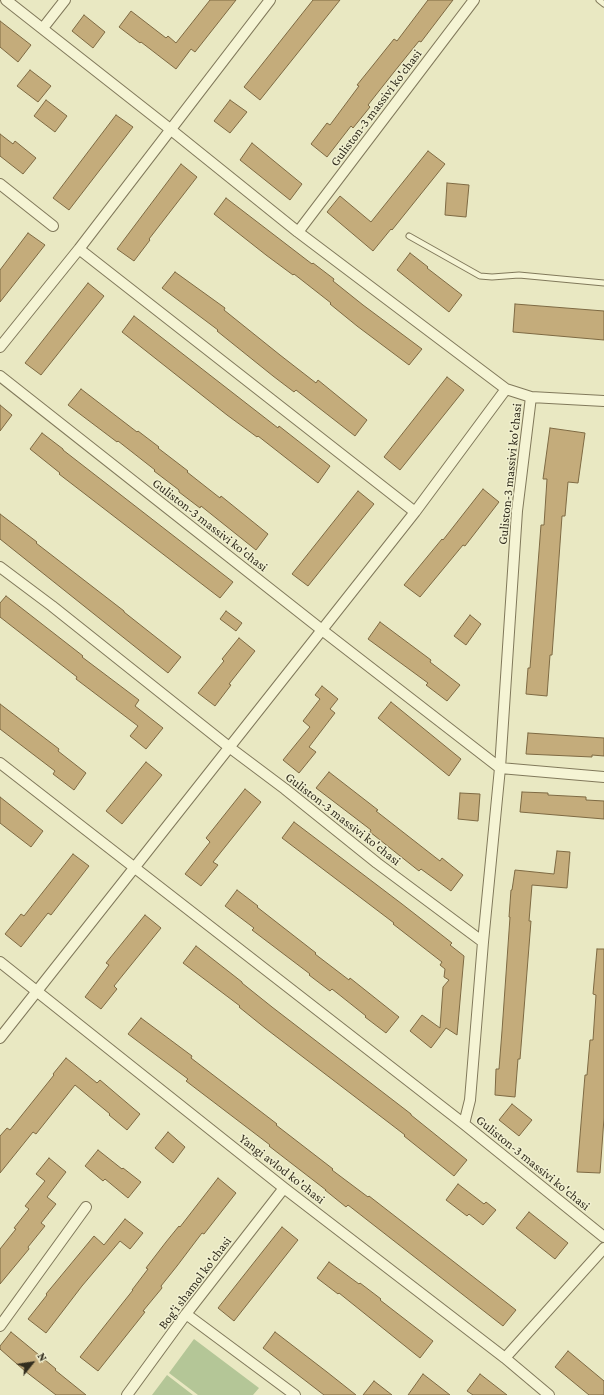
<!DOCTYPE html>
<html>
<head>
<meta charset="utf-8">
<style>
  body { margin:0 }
  #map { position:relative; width:604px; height:1395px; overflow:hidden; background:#e9e8c2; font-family:"Crimson Pro",serif }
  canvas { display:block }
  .north { position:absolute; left:12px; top:1343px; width:40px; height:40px; -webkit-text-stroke:3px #f1f0d0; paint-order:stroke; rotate:60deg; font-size:11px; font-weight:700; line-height:16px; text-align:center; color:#322d1e }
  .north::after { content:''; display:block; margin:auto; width:14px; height:18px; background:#322d1e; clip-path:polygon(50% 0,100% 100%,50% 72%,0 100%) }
</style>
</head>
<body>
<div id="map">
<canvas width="604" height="1395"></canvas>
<div class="north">N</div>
</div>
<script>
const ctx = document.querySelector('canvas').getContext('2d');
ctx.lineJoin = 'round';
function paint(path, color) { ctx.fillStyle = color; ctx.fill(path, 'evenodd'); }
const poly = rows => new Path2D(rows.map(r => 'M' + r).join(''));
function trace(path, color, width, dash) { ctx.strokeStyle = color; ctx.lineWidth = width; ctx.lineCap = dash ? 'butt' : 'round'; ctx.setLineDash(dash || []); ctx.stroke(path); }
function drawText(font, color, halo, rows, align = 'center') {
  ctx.font = font + ' "Crimson Pro",serif'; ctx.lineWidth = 3; ctx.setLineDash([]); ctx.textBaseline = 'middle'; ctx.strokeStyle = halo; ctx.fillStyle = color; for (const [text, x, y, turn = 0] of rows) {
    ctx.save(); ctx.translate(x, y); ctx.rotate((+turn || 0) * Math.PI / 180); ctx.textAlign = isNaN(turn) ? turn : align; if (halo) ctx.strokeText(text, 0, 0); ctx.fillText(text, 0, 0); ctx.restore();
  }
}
const green = poly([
  [194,1339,259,1388,253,1395,198,1395,169,1373],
  [167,1375,193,1395,152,1395]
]);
const building = poly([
  [210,0,236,0,195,52,191,49,176,69,141,42,140,43,119,27,131,11,166,38,168,36,176,43,210,0],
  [313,0,340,0,260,100,244,87,313,0],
  [428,0,453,0,421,42,419,41,394,72,368,105,370,107,353,128,351,126,327,157,311,144,327,123,330,125,359,86,357,85,374,64,394,39,397,41,428,0],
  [84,15,105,32,93,48,72,31,84,15],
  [0,21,31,45,18,62,0,47,0,21],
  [30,70,51,86,38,102,17,86,30,70],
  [46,100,67,116,55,132,34,116,46,100],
  [230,100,247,112,230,133,214,121,230,100],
  [116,115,133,127,69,210,53,198,116,115],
  [0,134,13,144,15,141,36,158,23,174,0,156,0,134],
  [252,143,302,184,290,200,240,160,252,143],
  [428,151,445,164,392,230,391,229,373,251,327,212,340,196,371,222,428,151],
  [181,164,197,177,149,239,150,240,134,261,117,249,181,164],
  [447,183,469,185,466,217,445,215,447,183],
  [226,198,312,264,313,263,334,279,333,281,363,305,422,349,409,365,357,326,330,304,331,303,294,274,293,275,266,255,214,214,226,198],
  [28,233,45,245,0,302,0,270,28,233],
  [410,253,428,267,427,268,462,295,449,312,397,270,410,253],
  [175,272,225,308,224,310,280,355,316,383,318,380,367,420,355,436,296,390,294,392,273,376,217,331,218,330,162,288,175,272],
  [88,283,104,296,41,375,25,363,88,283],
  [515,304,604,311,604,340,513,332,515,304],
  [134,316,278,428,279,426,330,466,318,483,258,436,257,437,227,415,122,332,134,316],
  [447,377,464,390,400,470,384,457,447,377],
  [81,389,137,432,138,431,159,447,158,448,188,471,187,472,220,498,221,496,268,534,256,550,201,506,200,508,179,492,179,490,154,471,155,470,118,441,117,442,68,405,81,389],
  [0,405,12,415,0,431,0,405],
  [550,428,585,433,578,483,568,482,565,516,562,516,552,655,550,655,547,696,526,694,528,668,530,668,541,525,544,525,547,479,543,479,550,428],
  [42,433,63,449,63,450,233,582,220,598,59,474,60,473,30,449,42,433],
  [483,489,499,502,465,546,463,545,420,597,404,585,442,539,443,540,483,489],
  [358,491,374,504,308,586,292,574,358,491],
  [0,514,37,542,36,543,124,611,124,612,181,657,168,673,0,539,0,514],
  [6,596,83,656,82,657,139,700,135,706,163,728,146,749,130,736,138,726,76,679,77,677,0,617,0,603,6,596],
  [226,611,242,623,236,631,220,619,226,611],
  [470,615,481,624,466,645,454,636,470,615],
  [380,622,431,660,430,662,460,685,447,701,426,685,428,683,368,639,380,622],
  [239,638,255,651,229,684,231,685,215,706,198,693,224,661,222,659,239,638],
  [322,686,338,699,330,709,335,713,309,747,316,752,299,773,283,760,310,727,303,721,320,699,315,695,322,686],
  [391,702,461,759,449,776,378,718,391,702],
  [0,704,59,749,58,751,86,773,74,790,53,774,55,771,0,729,0,704],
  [528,733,604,738,604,756,592,755,592,757,526,754,528,733],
  [146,762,162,775,122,824,106,811,146,762],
  [329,772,378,810,376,811,440,861,442,858,463,875,451,891,421,869,419,871,370,832,371,830,316,788,329,772],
  [245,789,261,802,213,862,218,865,201,886,185,874,210,842,206,838,245,789],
  [522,792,548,793,548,795,586,797,586,800,604,801,604,819,520,812,522,792],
  [460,793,480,794,478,821,458,819,460,793],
  [0,797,43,831,31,847,0,823,0,797],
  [294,822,402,904,452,943,450,945,464,956,457,1035,446,1028,431,1048,410,1031,422,1015,440,1028,443,987,449,980,444,977,445,969,440,965,442,962,393,924,394,923,282,838,294,822],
  [557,851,570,852,567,888,532,885,529,921,531,921,523,1022,520,1059,518,1059,515,1097,495,1095,496,1069,499,1069,502,1031,510,917,509,917,511,890,512,890,515,870,554,874,557,851],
  [73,854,89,866,51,915,48,913,21,947,5,934,21,914,24,916,73,854],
  [237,890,258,906,257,907,316,953,315,954,349,980,350,978,399,1017,386,1033,365,1017,366,1016,332,989,330,991,309,975,310,974,252,930,254,928,225,906,237,890],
  [145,915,161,928,114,986,117,989,101,1009,85,997,109,965,106,963,145,915],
  [196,946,242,982,242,983,272,1007,411,1114,411,1115,467,1160,454,1176,404,1136,405,1135,265,1028,239,1007,240,1006,183,963,196,946],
  [597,949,604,949,604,1118,600,1173,577,1172,585,1075,587,1075,590,1040,593,1040,596,995,593,994,597,949],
  [141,1018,192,1056,191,1058,277,1124,276,1125,333,1169,332,1170,368,1197,369,1196,516,1310,503,1326,348,1205,346,1207,325,1190,326,1190,269,1146,270,1145,186,1081,188,1079,128,1034,141,1018],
  [66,1058,97,1083,100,1080,140,1114,127,1130,109,1115,110,1114,75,1085,36,1134,33,1132,0,1173,0,1136,7,1128,10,1130,54,1075,53,1074,66,1058],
  [512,1104,532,1120,519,1136,499,1120,512,1104],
  [168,1132,185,1147,173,1163,155,1148,168,1132],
  [98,1150,122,1169,123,1168,141,1182,128,1198,105,1179,103,1181,85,1166,98,1150],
  [49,1158,66,1172,47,1197,56,1204,41,1223,45,1226,28,1247,29,1249,0,1284,0,1249,16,1229,14,1228,29,1209,25,1206,45,1181,36,1174,49,1158],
  [218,1178,236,1193,204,1234,202,1233,177,1266,161,1286,162,1288,143,1311,145,1312,98,1371,80,1357,133,1290,132,1290,148,1269,146,1268,166,1242,179,1226,180,1227,218,1178],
  [458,1184,484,1204,486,1202,496,1210,483,1225,469,1214,467,1216,446,1200,458,1184],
  [529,1212,568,1243,555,1259,516,1228,529,1212],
  [125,1219,143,1233,130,1249,120,1241,82,1286,46,1333,28,1319,47,1295,46,1294,94,1236,104,1245,125,1219],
  [282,1227,298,1240,234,1321,218,1308,282,1227],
  [329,1262,359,1284,360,1283,381,1299,380,1300,433,1341,420,1358,339,1293,338,1294,317,1278,329,1262],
  [11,1332,56,1369,55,1370,86,1395,56,1395,25,1371,0,1349,0,1346,11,1332],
  [275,1332,327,1372,356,1395,324,1395,263,1348,275,1332],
  [568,1351,604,1381,604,1395,589,1395,555,1367,568,1351],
  [423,1374,450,1395,408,1395,423,1374],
  [480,1374,507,1395,473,1395,467,1391,480,1374],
  [374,1381,392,1395,363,1395,374,1381]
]);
const lane = poly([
  [599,0,604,4],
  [409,236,480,276,492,277,519,275,604,283]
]);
const street = poly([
  [6,0,170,129,298,232,506,389,531,397,604,401],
  [43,28,65,0],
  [0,184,53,226],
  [298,232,474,0],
  [79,249,415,512],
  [0,347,79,249,270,0],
  [0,376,322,630,500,768,604,777],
  [0,567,52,606,229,747,285,789,377,863,483,942],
  [0,763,464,1124,604,1237],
  [0,962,284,1188,505,1358,549,1395],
  [0,1038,415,512,506,389],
  [464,1124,470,1100,483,942,500,768,517,511,531,397],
  [186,1314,295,1395],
  [0,1326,86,1207],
  [505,1358,604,1248],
  [127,1395,186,1314,284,1188]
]);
const streetNames = [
  ["Guliston-3 massivi ko'chasi",376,108,-53],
  ["Guliston-3 massivi ko'chasi",510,474,-84],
  ["Guliston-3 massivi ko'chasi",210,525,38],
  ["Guliston-3 massivi ko'chasi",343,819,38],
  ["Guliston-3 massivi ko'chasi",533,1163,39],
  ["Yangi avlod ko'chasi",282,1169,38],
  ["Bog'i shamol ko'chasi",195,1283,-53]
];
paint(green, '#b4c697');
paint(building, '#c4ac7b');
trace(building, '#7e6a43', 1);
trace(lane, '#81795b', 7);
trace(street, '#81795b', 12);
trace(lane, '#f5f4d4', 5);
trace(street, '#f5f4d4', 10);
drawText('13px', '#322d1e', '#f1f0d0', streetNames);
</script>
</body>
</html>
